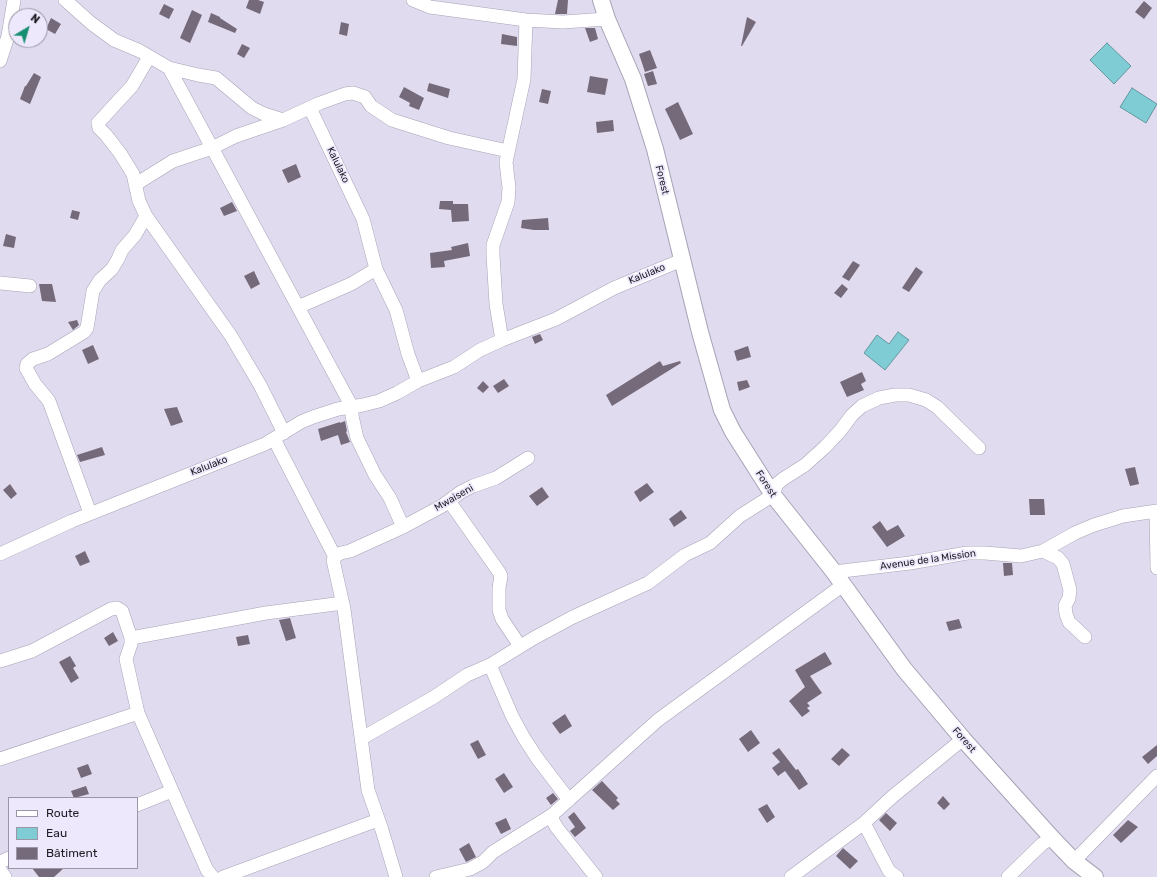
<!DOCTYPE html>
<html>
<head>
<meta charset="utf-8">
<style>
  body { margin:0 }
  #map { position:relative; width:1157px; height:877px; overflow:hidden; background:#e0dbef; font-family:Rubik,sans-serif }
  canvas { display:block }
  .legend { position:absolute; left:8px; top:797px; width:130px; height:72px; box-sizing:border-box; background:#ede8fc; border:1px solid #9a96a5; margin:0; padding:5px 7px; list-style:none; font-size:12px; color:#1e1c23 }
  .legend li { display:flex; align-items:center; gap:8px; height:20px }
  .legend b { width:20px; border:1px solid #9a96a5 }
  .north { position:absolute; left:8px; top:8px; width:40px; height:40px; box-sizing:border-box; background:#ede8fc; border:1px solid #9a96a5; border-radius:50%; rotate:38deg; font-size:11px; font-weight:700; line-height:16px; text-align:center; color:#1e1c23 }
  .north::after { content:''; display:block; margin:auto; width:14px; height:18px; background:#168e71; clip-path:polygon(50% 0,100% 100%,50% 72%,0 100%) }
</style>
</head>
<body>
<div id="map">
<canvas width="1157" height="877"></canvas>
<ul class="legend">
<li><b style="height:5px;background:#fff"></b>Route</li>
<li><b style="height:11px;background:#7fccd5"></b>Eau</li>
<li><b style="height:11px;background:#756a7a"></b>Bâtiment</li>
</ul>
<div class="north">N</div>
</div>
<script>
const ctx = document.querySelector('canvas').getContext('2d');
ctx.lineJoin = 'round';
function paint(path, color) { ctx.fillStyle = color; ctx.fill(path, 'evenodd'); }
const poly = rows => new Path2D(rows.map(r => 'M' + r).join(''));
function trace(path, color, width, dash) { ctx.strokeStyle = color; ctx.lineWidth = width; ctx.lineCap = dash ? 'butt' : 'round'; ctx.setLineDash(dash || []); ctx.stroke(path); }
function drawText(font, color, halo, rows, align = 'center') {
  ctx.font = font + ' Rubik,sans-serif'; ctx.lineWidth = 3.5; ctx.setLineDash([]); ctx.textBaseline = 'middle'; ctx.strokeStyle = halo; ctx.fillStyle = color; for (const [text, x, y, turn = 0] of rows) {
    ctx.save(); ctx.translate(x, y); ctx.rotate((+turn || 0) * Math.PI / 180); ctx.textAlign = isNaN(turn) ? turn : align; if (halo) ctx.strokeText(text, 0, 0); ctx.fillText(text, 0, 0); ctx.restore();
  }
}
const water = poly([
  [1107,43,1131,66,1114,84,1090,60,1107,43],
  [1132,88,1157,104,1146,123,1120,107,1132,88],
  [898,332,909,340,885,370,864,353,877,335,889,344,898,332]
]);
const building = poly([
  [249,0,258,0,264,2,260,14,246,8],
  [558,0,568,0,567,14,555,14],
  [1144,1,1152,8,1144,19,1135,12],
  [164,4,174,9,169,19,159,14],
  [192,10,202,15,190,43,180,38],
  [211,13,220,17,220,18,237,29,235,33,208,22],
  [747,17,756,22,742,46,741,46],
  [51,18,61,24,55,34,46,29],
  [341,22,349,24,347,36,339,34],
  [585,28,595,28,598,39,590,42],
  [502,34,517,37,517,46,501,44],
  [242,44,250,48,244,58,237,54],
  [650,50,657,68,645,72,639,54],
  [653,71,657,84,648,86,644,74],
  [34,73,41,77,30,104,20,99,25,86,26,86],
  [590,76,608,79,605,95,587,92],
  [429,83,450,89,448,98,427,91],
  [404,87,424,98,419,110,409,106,410,103,399,97],
  [542,89,551,91,548,104,539,102],
  [678,102,693,134,680,140,665,109],
  [613,120,614,131,597,133,596,122],
  [296,164,301,177,288,183,282,170],
  [440,201,453,201,453,204,468,204,469,221,452,222,451,210,439,209],
  [232,202,237,211,224,216,220,208],
  [72,210,80,212,78,220,70,218],
  [548,218,549,230,534,230,521,228,522,220],
  [6,234,16,237,14,248,3,246],
  [468,243,470,256,444,261,445,267,431,268,430,253,452,250,451,247],
  [853,261,860,265,849,281,842,277],
  [916,267,923,272,909,292,902,288],
  [254,271,260,284,251,289,244,276],
  [39,284,52,284,56,302,42,301],
  [842,284,848,289,841,298,834,293],
  [77,320,79,325,73,330,68,322],
  [540,334,543,340,535,344,532,337],
  [93,345,99,359,88,364,82,350],
  [748,346,751,357,737,361,734,351],
  [660,361,663,366,680,361,681,363,612,406,606,395],
  [862,372,866,381,861,384,864,390,847,397,840,382],
  [504,379,509,386,498,393,493,386],
  [747,380,750,387,739,391,737,382],
  [483,381,489,387,483,393,477,388],
  [177,407,183,422,171,426,164,409],
  [345,421,347,431,346,432,350,442,341,445,338,435,321,441,318,429,340,422,340,423],
  [102,447,105,455,80,462,77,455],
  [1135,467,1139,484,1130,486,1125,469],
  [647,483,654,492,640,502,634,492],
  [10,484,17,494,11,499,3,490],
  [542,487,549,497,537,506,529,496],
  [1029,499,1044,499,1045,515,1030,515],
  [681,510,687,518,674,527,669,519],
  [880,521,887,531,898,525,905,536,887,547,872,527],
  [85,551,90,562,80,566,75,556],
  [1003,563,1012,563,1013,575,1004,576],
  [290,618,296,638,286,641,279,620],
  [959,619,962,628,949,631,946,622],
  [113,632,118,641,109,646,104,638],
  [248,635,250,644,238,646,236,637],
  [825,652,832,664,810,676,822,693,807,703,810,706,807,708,810,711,802,717,789,701,805,687,795,670],
  [70,656,76,666,73,668,79,678,71,683,59,662],
  [565,714,572,726,560,734,552,723],
  [751,730,760,743,748,752,739,739],
  [478,740,486,755,478,759,470,744],
  [1157,745,1157,756,1148,764,1142,757],
  [779,748,796,770,798,769,808,784,799,790,785,771,778,776,772,768,780,762,772,753],
  [842,748,850,755,839,766,831,759],
  [88,764,92,774,81,778,77,768],
  [504,773,513,787,504,793,495,779],
  [602,781,618,798,616,800,620,804,613,810,592,790],
  [86,786,89,794,74,798,71,791],
  [553,793,558,799,551,805,546,798],
  [943,796,950,804,944,810,937,803],
  [767,804,775,817,767,823,758,809],
  [574,812,586,828,575,837,570,831,575,827,568,817],
  [886,813,897,823,890,831,879,820],
  [506,818,511,829,501,834,495,823],
  [1128,820,1138,827,1121,843,1113,835],
  [469,843,476,857,466,862,459,849],
  [843,848,858,861,850,869,836,856],
  [32,868,64,868,54,877,39,877]
]);
const minor = poly([
  [65,0,91,23,114,40,140,51,169,68,198,75,216,78,252,108,264,114,283,120],
  [413,0,430,7,526,20,563,22,607,19],
  [149,57,132,86,98,123,99,128,106,135,120,153,133,174,139,201,146,216,231,336,260,385,284,433],
  [0,61,8,36,14,0],
  [169,68,352,407,352,416,357,438,375,475,390,498,403,527],
  [310,108,363,219,376,269,396,310,408,354,418,381],
  [136,184,173,161,212,148,236,136,283,120,320,103,345,94,353,93,365,97,371,106,392,120,449,138,508,151],
  [0,283,30,286],
  [298,307,351,284,376,269],
  [502,340,496,304,493,255,493,245,508,202,509,188,506,162,524,79,526,20],
  [274,439,335,557],
  [449,501,499,572,501,576,499,588,499,610,502,619,520,646],
  [1156,511,1157,568],
  [90,513,49,401,35,384,26,368,27,364,33,359,48,354,84,332,87,328,93,291,100,280,112,269,118,259,122,250,135,235,146,216],
  [1043,551,1058,558,1063,564,1070,590,1069,598,1065,606,1066,614,1069,622,1085,637],
  [0,554,72,521,265,444,301,422,313,417,338,409,363,405,379,401,397,393,418,381,454,367,480,350,502,340,556,319,614,288,682,260],
  [834,572,910,563,967,553,985,553,1021,556,1043,551,1075,533,1094,525,1123,516,1157,511],
  [131,638,266,613,343,603],
  [0,661,32,651,111,609,117,608,122,611,131,638,131,644,126,659,138,713,207,870,213,877],
  [490,665,512,716,524,738,537,758,569,800],
  [362,738,434,697,467,675,490,665,534,638,573,617,648,583,685,555,710,543,740,516,773,495,777,484,783,479,805,465,825,447,840,431,852,415,862,406,879,398,895,395,909,395,926,400,937,407,979,448],
  [0,759,138,713],
  [137,805,172,791],
  [864,823,889,871,897,877],
  [1074,861,1157,776],
  [0,862,9,858],
  [0,870,5,877],
  [223,877,378,820],
  [396,877,382,830,368,790,344,609,333,560,337,555,341,553,350,551,403,527,442,506,461,492,473,486,496,478,528,458],
  [436,877,470,869,483,862,493,852,552,815],
  [596,877,557,828,553,821,552,815,658,720,843,585],
  [791,877,864,823,892,797,963,739],
  [1008,877,1042,844,1052,838]
]);
const tertiary = poly([
  [601,0,607,19,633,79,655,149,700,332,722,410,733,432,773,495,834,572,904,669,963,739,1052,838,1074,861,1095,877]
]);
const streetNames = [
  ["Kalulako",338,165,64],
  ["Forest",662,180,76],
  ["Kalulako",647,274,-22],
  ["Kalulako",209,466,-21],
  ["Forest",766,484,57],
  ["Mwaiseni",454,498,-30],
  ["Avenue de la Mission",928,560,-8],
  ["Forest",964,740,49]
];
paint(water, '#7fccd5');
trace(water, '#6297a0', 1);
paint(building, '#756a7a');
trace(minor, '#a7a2b6', 14);
trace(tertiary, '#a7a2b6', 18);
trace(minor, '#fff', 13);
trace(tertiary, '#fff', 16);
drawText('10px', '#1e1c23', '#ede8fc', streetNames);
</script>
</body>
</html>
